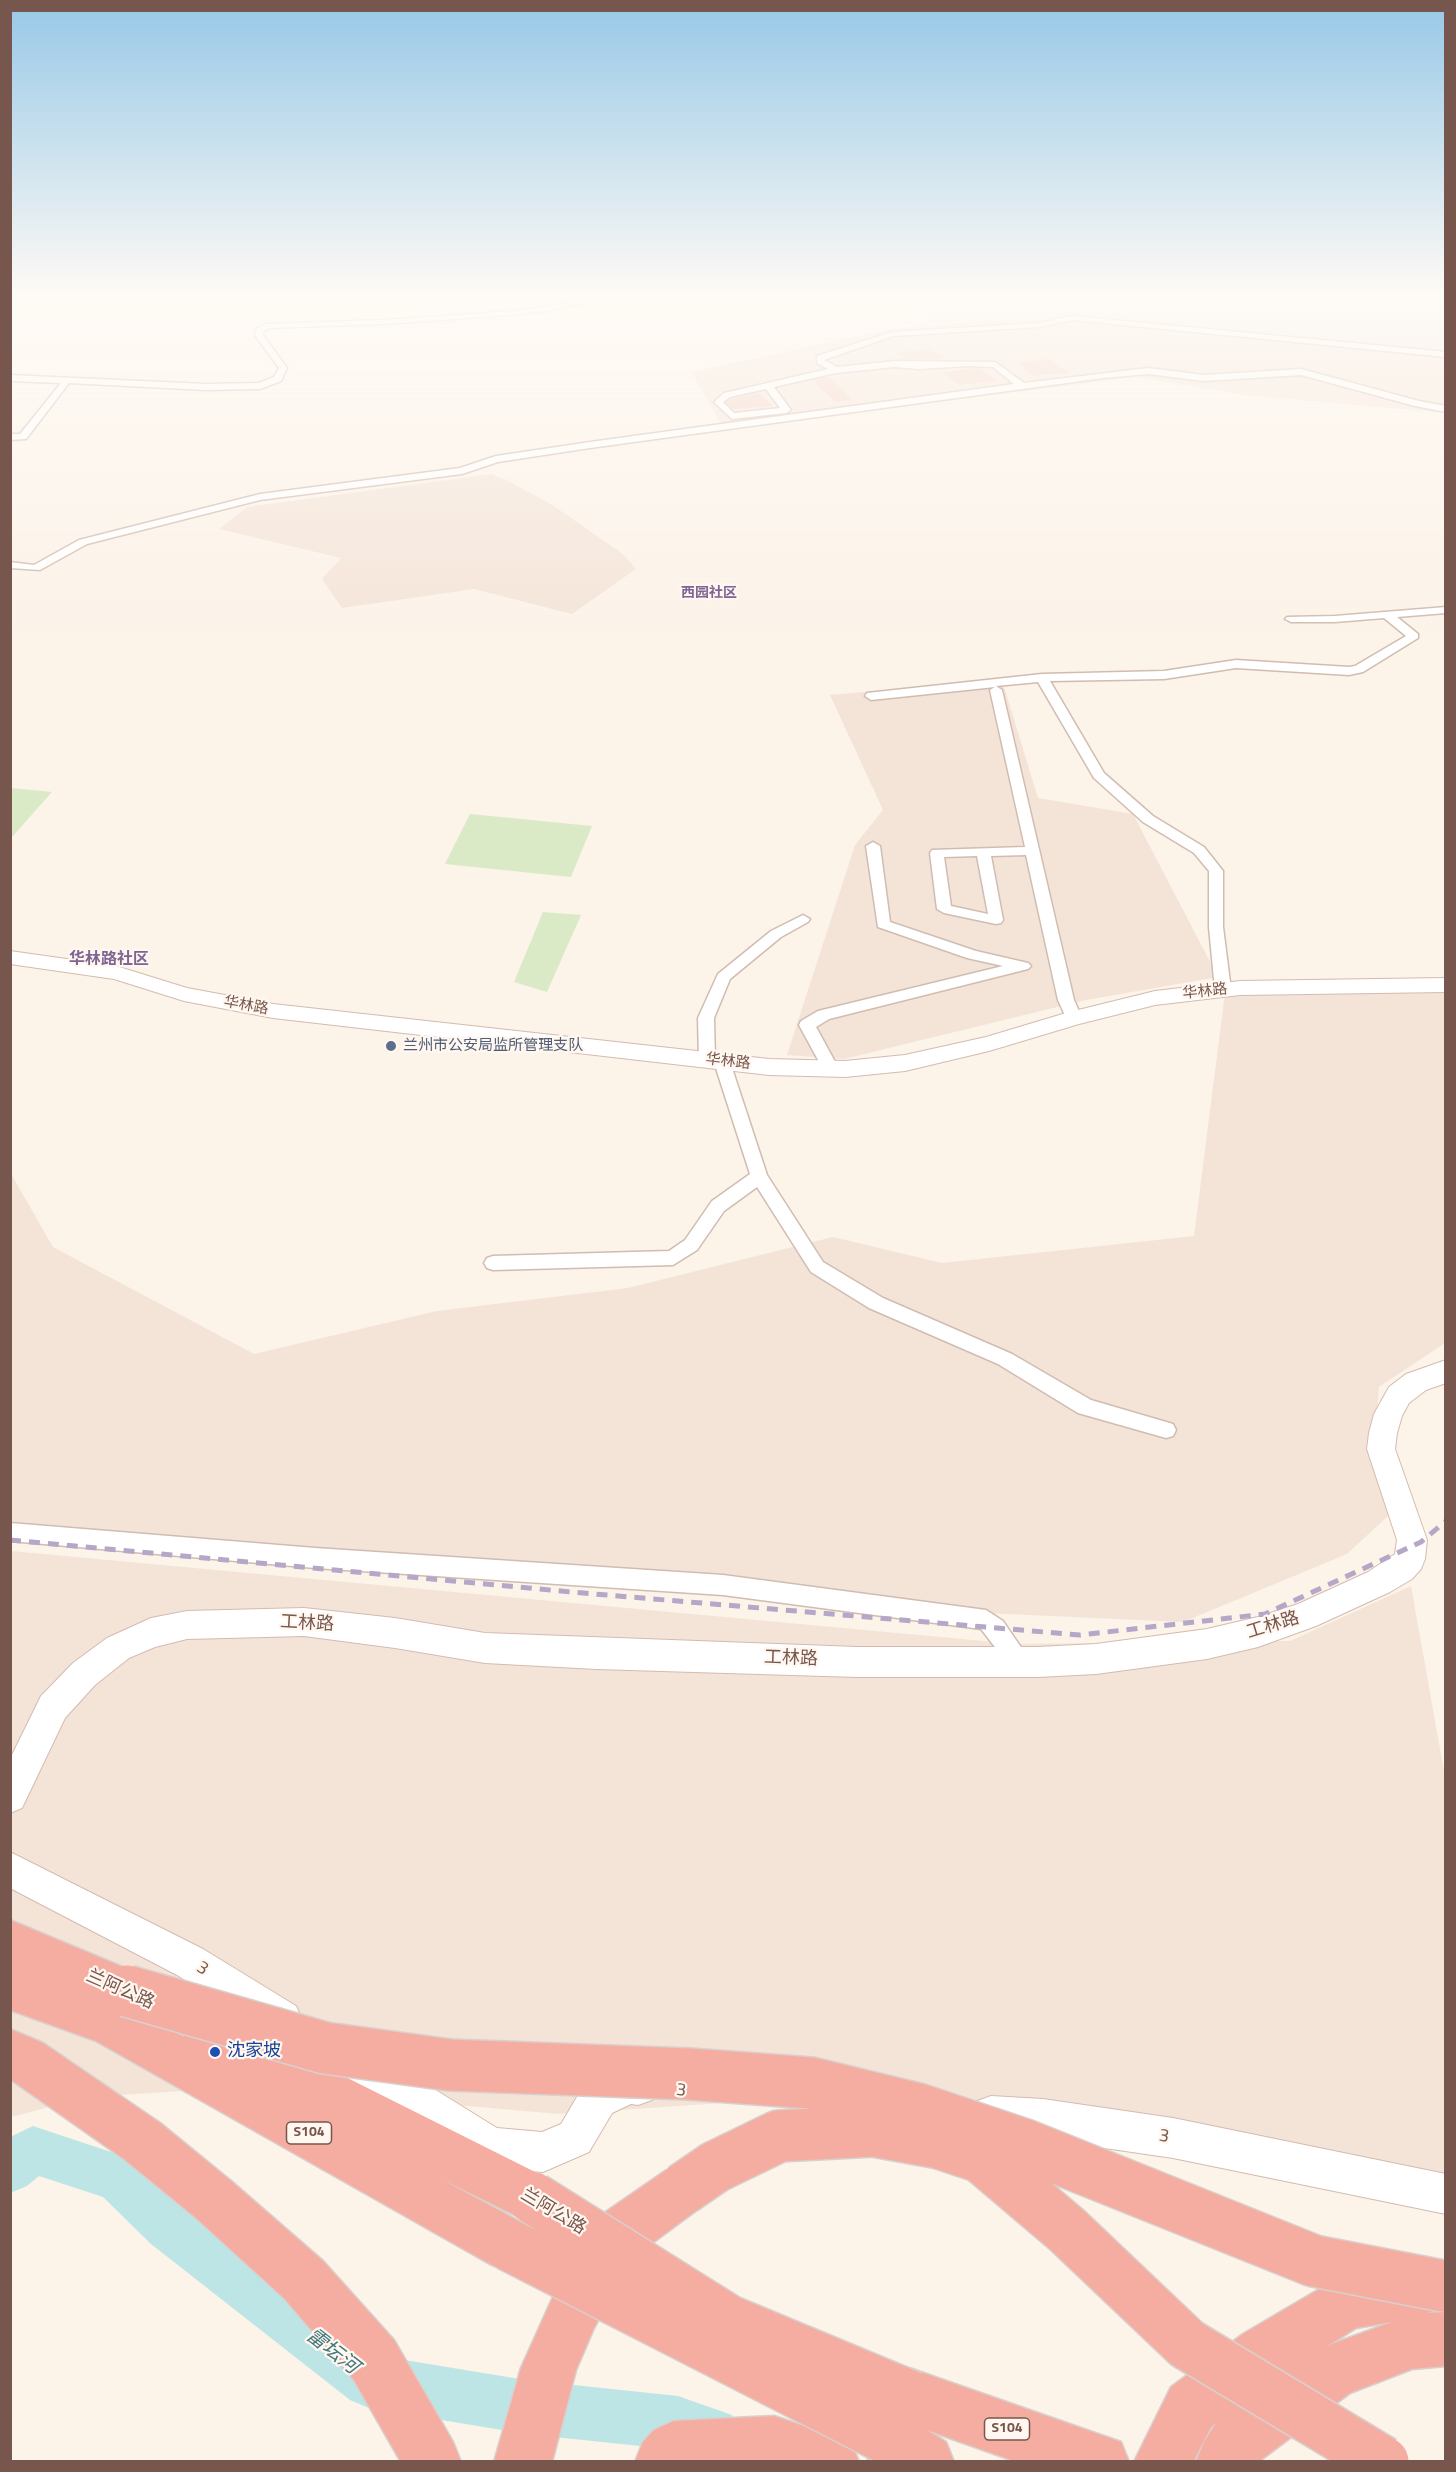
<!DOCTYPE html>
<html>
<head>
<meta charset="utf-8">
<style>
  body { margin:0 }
  #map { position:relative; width:1456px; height:2472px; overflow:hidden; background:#fcf3e9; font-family:"Titillium Web",sans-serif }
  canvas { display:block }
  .frame { position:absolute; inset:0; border:12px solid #77574d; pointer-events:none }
</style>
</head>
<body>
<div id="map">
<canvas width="1456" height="2472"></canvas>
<div class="frame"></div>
</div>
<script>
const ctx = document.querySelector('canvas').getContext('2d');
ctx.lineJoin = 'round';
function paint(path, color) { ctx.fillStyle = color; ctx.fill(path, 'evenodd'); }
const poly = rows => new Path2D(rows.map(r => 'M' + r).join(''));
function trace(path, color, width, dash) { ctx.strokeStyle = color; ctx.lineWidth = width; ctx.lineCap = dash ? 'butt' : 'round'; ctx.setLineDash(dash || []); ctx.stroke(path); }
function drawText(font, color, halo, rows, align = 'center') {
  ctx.font = font + ' "Titillium Web","Noto Sans SC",sans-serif'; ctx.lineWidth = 4.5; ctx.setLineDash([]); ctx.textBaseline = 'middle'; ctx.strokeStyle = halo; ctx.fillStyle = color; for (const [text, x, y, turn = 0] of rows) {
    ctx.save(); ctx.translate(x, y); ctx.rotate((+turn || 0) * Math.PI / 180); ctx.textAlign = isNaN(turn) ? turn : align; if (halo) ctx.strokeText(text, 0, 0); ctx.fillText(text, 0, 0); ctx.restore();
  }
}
const residential = poly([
  [1248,292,1445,292,1445,317,1257,298],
  [1070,313,1409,351,1445,352,1445,413,1244,395,1136,377,724,429,691,372,895,328],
  [492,474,508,481,551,504,623,554,636,569,572,614,474,589,342,608,322,579,341,558,219,529,247,507],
  [1002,680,1038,798,1133,814,1218,977,1086,1000,844,1059,787,1055,855,845,883,810,830,695],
  [1445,988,1445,1343,1379,1387,1375,1441,1388,1516,1347,1554,1183,1622,811,1605,11,1524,10,1172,53,1247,254,1354,437,1311,628,1288,833,1237,942,1263,1194,1236,1225,993],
  [11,1551,1016,1644,1290,1641,1411,1586,1445,1777,1445,2191,902,2091,559,2114,247,2087,87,2097,11,2117]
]);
const industrial = poly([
  [941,292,1248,292,1257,298,1445,317,1445,352,1409,351,1070,313,930,324,915,294]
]);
const green = poly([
  [11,788,52,792,11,838,10,788],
  [470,814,592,826,571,877,445,864],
  [543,912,581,915,547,992,514,982]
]);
const river = poly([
  [33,2126,135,2160,187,2208,380,2356,526,2380,678,2396,732,2415,740,2434,732,2453,713,2461,678,2450,526,2434,369,2408,350,2400,151,2244,103,2197,39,2176,27,2186,10,2193,10,2137,33,2126]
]);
const building = poly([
  [931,348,946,359,904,359,897,353],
  [1050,359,1069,373,1034,376,1017,362],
  [969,368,980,369,997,381,959,385,943,373],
  [830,377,852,400,835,402,813,380],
  [759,393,773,406,733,409,726,402,731,399]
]);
const street = poly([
  [619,292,633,292,548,311,511,315,384,324,270,328,263,332,263,335,287,368,281,381,260,389,206,390,69,383,26,439,10,440,10,434,20,434,61,383,10,381,10,375,206,384,259,383,274,377,279,368,255,335,256,329,265,324,384,320,511,311,548,307,619,292],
  [1073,316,1446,352,1446,357,1073,320,1039,327,893,336,824,360,837,367,895,361,995,362,1024,383,1148,368,1204,375,1301,369,1419,401,1446,406,1446,412,1415,406,1301,375,1204,381,1148,374,1103,378,590,448,498,462,462,474,260,500,87,544,40,570,10,568,10,562,34,565,79,540,260,494,460,468,496,456,590,442,1014,384,993,367,968,366,918,369,895,367,836,373,774,387,791,410,786,413,732,419,714,402,724,393,828,369,817,363,817,356,892,332,1039,323,1073,316],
  [766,389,780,408,734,413,723,402,730,397,766,389],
  [1446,607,1446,613,1397,617,1418,634,1418,638,1363,672,1349,675,1236,668,1164,679,1050,681,1104,773,1153,816,1204,847,1223,871,1223,927,1231,990,1228,993,1218,993,1215,990,1209,927,1209,871,1194,853,1143,822,1094,778,1038,682,996,686,1002,690,1074,1000,1082,1018,1080,1022,1068,1022,1058,1000,1026,855,991,856,1003,920,1001,923,996,924,944,913,937,909,930,853,932,850,1025,847,990,690,995,687,871,700,865,696,867,693,1042,674,1164,671,1236,660,1349,667,1355,666,1406,636,1384,618,1335,622,1291,622,1285,619,1287,617,1335,616,1446,607],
  [977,856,988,914,951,906,944,857,977,856],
  [873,842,880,846,890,922,976,951,1028,963,1031,966,1028,969,829,1019,816,1027,839,1069,837,1073,831,1074,825,1073,823,1069,799,1025,801,1021,818,1011,1003,966,967,958,878,927,866,846,873,842],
  [803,915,810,919,808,922,781,937,730,979,714,1018,715,1060,713,1064,707,1065,701,1064,699,1060,698,1018,718,974,771,931,803,915],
  [722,1057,728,1058,730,1062,767,1175,823,1262,883,1298,1012,1354,1091,1400,1173,1424,1176,1430,1173,1436,1166,1438,1078,1413,998,1364,869,1308,811,1272,757,1187,724,1211,697,1250,673,1265,493,1270,487,1268,484,1263,487,1258,493,1256,669,1251,685,1240,712,1201,750,1174,714,1062,716,1058,722,1057],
  [10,1523,315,1548,723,1575,986,1610,1003,1621,1031,1662,1028,1669,1020,1673,1012,1669,981,1629,723,1595,315,1568,10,1541,10,1523]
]);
const secondary = poly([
  [10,951,116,966,187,988,273,1004,769,1059,845,1061,905,1055,986,1037,1066,1013,1155,991,1240,981,1446,978,1446,992,1240,995,1155,1005,1079,1024,989,1051,905,1071,845,1077,769,1075,273,1018,184,1001,114,979,10,964,10,951],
  [1446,1360,1446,1383,1426,1390,1409,1403,1402,1416,1397,1433,1395,1449,1427,1540,1425,1559,1421,1569,1412,1579,1390,1592,1316,1626,1258,1647,1207,1659,1096,1674,1038,1677,857,1677,596,1669,485,1663,395,1648,304,1636,187,1639,155,1647,129,1658,95,1685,65,1718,22,1808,10,1813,10,1759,41,1696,73,1663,107,1638,151,1618,187,1611,304,1608,395,1618,485,1633,857,1647,1038,1647,1096,1644,1207,1629,1258,1617,1298,1604,1368,1572,1395,1554,1397,1540,1367,1449,1369,1433,1374,1414,1389,1387,1406,1374,1446,1360],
  [10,1852,203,1949,296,2006,302,2019,296,2032,283,2038,270,2032,177,1975,10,1888,10,1852],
  [357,2045,371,2050,497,2128,542,2132,561,2124,584,2085,631,2066,652,2072,657,2086,652,2100,638,2105,631,2104,612,2113,589,2152,543,2172,492,2167,478,2161,343,2078,338,2064,343,2050,357,2045],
  [991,2096,1043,2099,1173,2118,1446,2174,1446,2214,1173,2158,1043,2139,991,2134,977,2129,972,2115,977,2101,991,2096]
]);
const highway = poly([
  [10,1920,161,1983,168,2000,161,2017,154,2020,184,2037,182,2031,189,2014,206,2007,551,2180,559,2198,551,2216,533,2224,441,2179,528,2226,536,2245,528,2264,509,2272,490,2264,96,2041,10,2010,10,1920],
  [10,2029,43,2043,160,2123,231,2181,323,2261,394,2340,453,2442,461,2462,401,2462,354,2380,285,2299,195,2217,124,2159,10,2079,10,2029],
  [683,2163,701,2171,709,2189,701,2207,632,2258,594,2328,576,2370,552,2462,494,2462,521,2368,556,2290,594,2220,665,2171,683,2163],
  [1419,2263,1438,2271,1446,2289,1438,2309,1428,2313,1446,2312,1446,2366,1412,2369,1350,2393,1258,2462,1196,2462,1204,2442,1216,2423,1211,2427,1193,2462,1134,2462,1171,2387,1243,2334,1328,2284,1347,2276,1419,2263],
  [1392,2322,1332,2344,1326,2347,1356,2328,1392,2322],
  [1288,2370,1236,2408,1283,2374,1288,2370],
  [912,2369,1121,2442,1129,2462,1017,2462,927,2430,946,2442,954,2462,872,2462,868,2459,860,2439,868,2419,890,2411,884,2397,892,2377,912,2369],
  [774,2416,851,2442,859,2462,635,2462,643,2442,654,2430,674,2421,774,2416]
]);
const rail = poly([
  [10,1540,571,1592,1080,1635,1265,1614,1421,1542,1446,1521]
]);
const highwayBridge = poly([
  [127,1991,325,2048,450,2065,689,2074,811,2083,918,2109,1025,2145,1314,2261,1443,2286],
  [683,2189,715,2167,779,2136,873,2131,939,2143,981,2157,1067,2230,1187,2344,1383,2462],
  [533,2198,729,2321,912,2397],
  [509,2245,888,2439]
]);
const markers = [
  [391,1046,6,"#5c6f8a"],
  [215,2052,6,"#1a4fb4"]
];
const farNeighbourhoodnames = [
  ["西园社区",709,594]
];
const shields = [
  [309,2133,45],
  [1007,2429,45]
];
const shieldNames = [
  ["S104",309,2133],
  ["S104",1007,2429]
];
const streetNames = [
  ["华林路",1205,992,-6],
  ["华林路",246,1006,10],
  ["华林路",728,1062,6]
];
const serviceNames = [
  ["兰州市公安局监所管理支队",403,1046]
];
const neighbourhoodNames = [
  ["华林路社区",109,960]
];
const nearStreetnames = [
  ["工林路",307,1624,3],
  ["工林路",1273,1626,-17],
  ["工林路",791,1659,2],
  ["3",202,1969,32],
  ["兰阿公路",120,1990,24],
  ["3",681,2091,7],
  ["3",1164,2137,9],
  ["兰阿公路",553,2212,31]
];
const nearTransitnames = [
  ["沈家坡",227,2052]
];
const nearWaternames = [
  ["雷坛河",332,2352,38]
];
paint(residential, '#f4e4d8');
paint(industrial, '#eee6e2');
paint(green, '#daeac7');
paint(river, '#bde5e6');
paint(building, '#f2cfc1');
trace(street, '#d1bcb1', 3);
trace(secondary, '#d4bbaf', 2);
trace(highway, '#d9d0cd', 3);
paint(street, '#fff');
paint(secondary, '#fff');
paint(highway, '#f5ada2');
trace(rail, '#b4a7c7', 5, [11, 8]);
trace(highwayBridge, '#d9d0cd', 54, []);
trace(highwayBridge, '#f5ada2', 51);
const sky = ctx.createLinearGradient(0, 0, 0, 638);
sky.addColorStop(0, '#97c8e7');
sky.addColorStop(0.46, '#fefaf5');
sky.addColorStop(1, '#fefaf500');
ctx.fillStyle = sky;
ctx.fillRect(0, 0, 1456, 638);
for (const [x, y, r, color] of markers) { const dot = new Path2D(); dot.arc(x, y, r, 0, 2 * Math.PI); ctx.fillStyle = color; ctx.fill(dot); trace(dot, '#fff7f0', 2); }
drawText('bold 14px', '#7e6593', '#fff7f0', farNeighbourhoodnames);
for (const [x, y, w] of shields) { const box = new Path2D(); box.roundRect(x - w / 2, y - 11, w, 22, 4.5); ctx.fillStyle = '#fff7f0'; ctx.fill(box); trace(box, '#77574d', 1.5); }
drawText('bold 14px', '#77574d', null, shieldNames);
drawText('15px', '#77574d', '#fff7f0', streetNames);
drawText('15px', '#4e5e75', '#fff7f0', serviceNames, 'left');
drawText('bold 16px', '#7e6593', '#fff7f0', neighbourhoodNames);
drawText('18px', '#77574d', '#fff7f0', nearStreetnames);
drawText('18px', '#164399', '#fff7f0', nearTransitnames, 'left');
drawText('italic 20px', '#40797c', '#fff7f0', nearWaternames);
</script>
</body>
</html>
